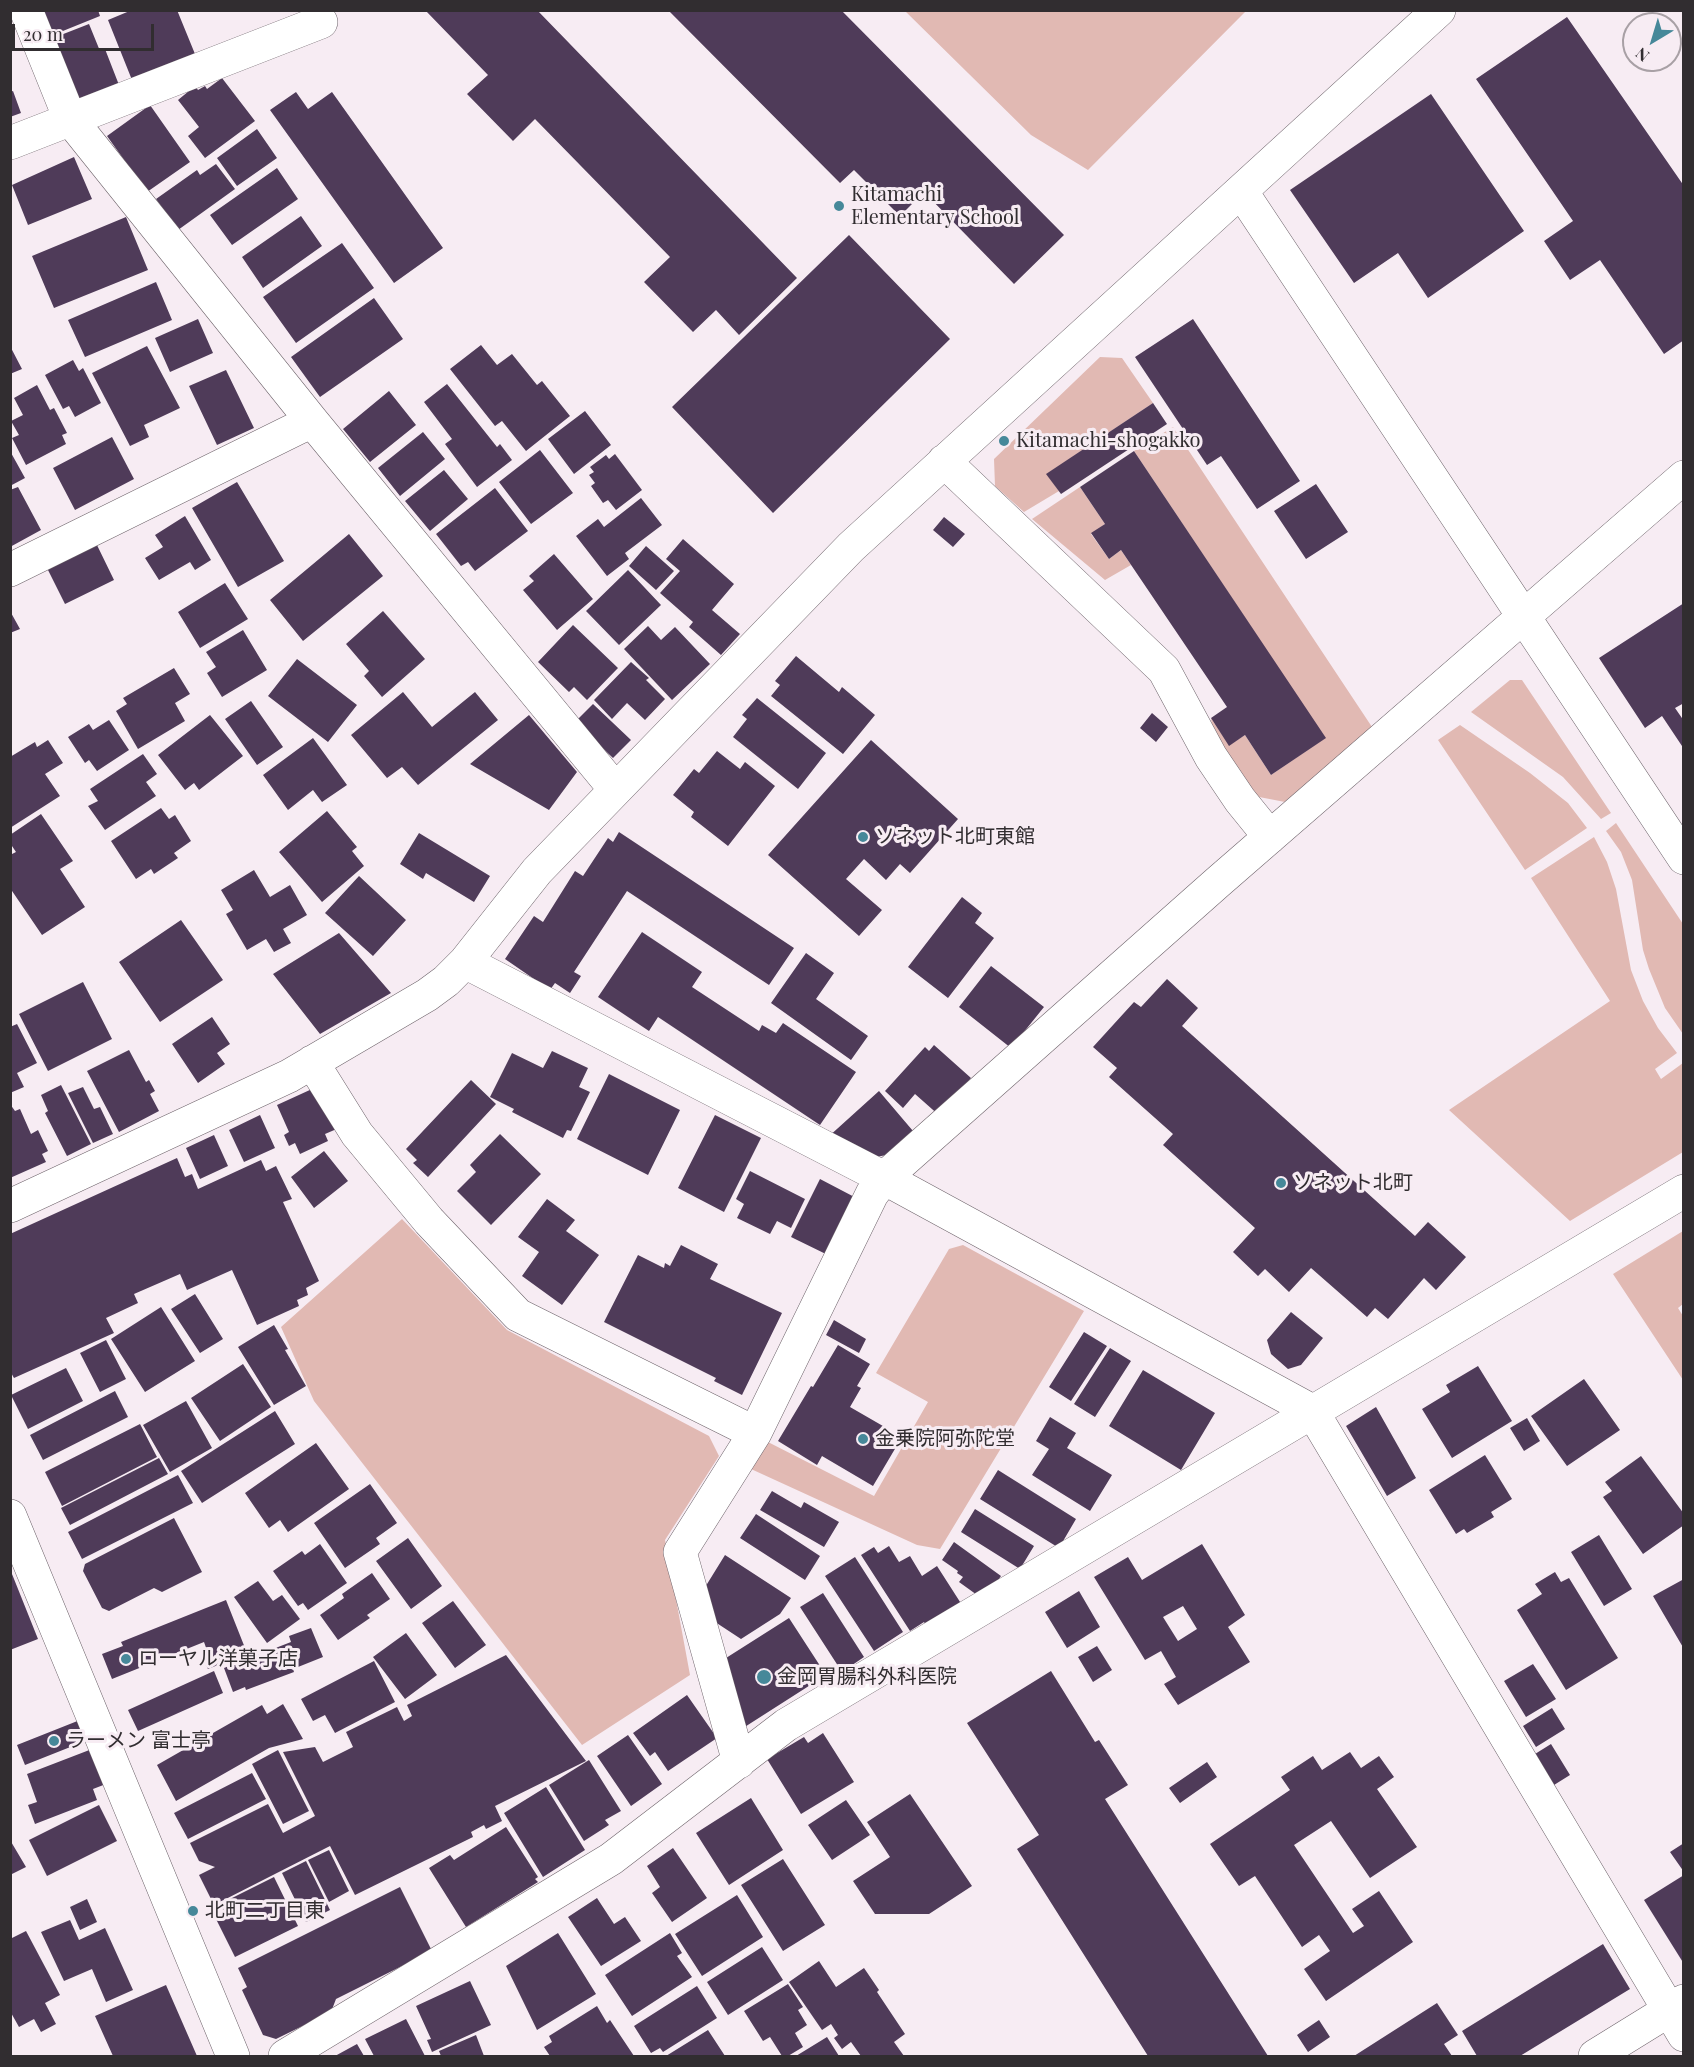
<!DOCTYPE html>
<html>
<head>
<meta charset="utf-8">
<style>
  body { margin:0 }
  #map { position:relative; width:1694px; height:2067px; overflow:hidden; background:#f7ecf3; font-family:"Playfair Display",serif }
  canvas { display:block }
  .frame { position:absolute; inset:0; border:12px solid #312d30; pointer-events:none }
  .north { position:absolute; left:1622px; top:12px; width:60px; height:60px; box-sizing:border-box; background:#f7ecf3; border:2px solid #a8a0a5; border-radius:50%; rotate:218deg; font-size:16px; font-weight:700; line-height:24px; text-align:center; color:#312d30 }
  .north::after { content:''; display:block; margin:auto; width:21px; height:27px; background:#468899; clip-path:polygon(50% 0,100% 100%,50% 72%,0 100%) }
  .scale { position:absolute; left:12px; top:24px; width:142px; height:27px; box-sizing:border-box; border:3px solid #312d30; border-top:0; padding-left:8px; font-size:18px; line-height:21px; white-space:nowrap; color:#312d30; -webkit-text-stroke:4px #f7ecf3; paint-order:stroke }
</style>
</head>
<body>
<div id="map">
<canvas width="1694" height="2067"></canvas>
<div class="frame"></div>
<div class="north">N</div>
<div class="scale">20 m</div>
</div>
<script>
const ctx = document.querySelector('canvas').getContext('2d');
ctx.lineJoin = 'round';
function paint(path, color) { ctx.fillStyle = color; ctx.fill(path, 'evenodd'); }
const poly = rows => new Path2D(rows.map(r => 'M' + r).join(''));
function trace(path, color, width, dash) { ctx.strokeStyle = color; ctx.lineWidth = width; ctx.lineCap = dash ? 'butt' : 'round'; ctx.setLineDash(dash || []); ctx.stroke(path); }
function drawText(font, color, halo, rows, align = 'center') {
  ctx.font = font + ' "Playfair Display","Noto Sans JP",serif'; ctx.lineWidth = 6; ctx.setLineDash([]); ctx.textBaseline = 'middle'; ctx.strokeStyle = halo; ctx.fillStyle = color; for (const [text, x, y, turn = 0] of rows) {
    ctx.save(); ctx.translate(x, y); ctx.rotate((+turn || 0) * Math.PI / 180); ctx.textAlign = isNaN(turn) ? turn : align; if (halo) ctx.strokeText(text, 0, 0); ctx.fillText(text, 0, 0); ctx.restore();
  }
}
const green = poly([
  [905,11,1246,11,1088,170,1031,135],
  [1100,357,1122,358,1153,403,1047,474,1059,491,1024,512,995,486,994,459],
  [1173,427,1372,727,1285,802,1254,796,1213,734,1211,718,1229,745,1245,735,1271,775,1325,738,1134,451],
  [1080,487,1105,524,1091,534,1109,559,1121,550,1131,565,1105,580,1032,519],
  [1510,680,1522,680,1611,813,1601,819,1563,777,1471,712],
  [1460,725,1530,773,1568,803,1587,828,1525,870,1438,740],
  [1616,823,1683,924,1683,1034,1665,1008,1649,969,1643,950,1632,880,1621,852,1606,831],
  [1594,837,1607,862,1616,889,1631,970,1643,1001,1658,1028,1677,1053,1655,1069,1661,1079,1683,1063,1683,1152,1570,1221,1449,1110,1610,1001,1531,878],
  [402,1219,507,1330,709,1436,719,1456,665,1540,690,1675,582,1745,314,1401,281,1327],
  [1683,1231,1683,1304,1678,1308,1683,1316,1683,1380,1613,1274],
  [963,1245,1084,1311,940,1549,917,1545,751,1469,766,1441,874,1496,928,1402,876,1373,949,1249]
]);
const building = poly([
  [37,10,98,10,100,16,48,37],
  [132,10,177,10,195,54,132,80,108,20],
  [425,10,537,10,797,278,739,335,716,310,693,332,644,282,670,257,535,119,513,141,467,94,488,75],
  [668,10,841,10,1064,235,1014,284,924,192,900,216,854,170,840,183],
  [1567,17,1684,186,1684,340,1664,354,1600,260,1570,280,1544,241,1573,221,1476,79],
  [89,24,100,51,105,49,119,85,73,103,48,40],
  [222,78,255,121,205,158,188,136,199,127,178,100,195,86,198,90,205,86,207,89],
  [13,91,21,113,10,117,10,92],
  [296,92,308,109,332,92,443,248,394,283,270,110],
  [1431,94,1524,231,1428,298,1398,253,1354,283,1290,190],
  [150,105,190,162,147,192,107,136],
  [257,129,277,158,237,186,217,158],
  [74,157,92,199,28,225,12,185],
  [216,164,235,189,178,230,156,199,197,170,200,175],
  [277,168,298,199,232,245,210,215],
  [301,216,322,246,263,288,242,257],
  [126,217,148,270,54,308,32,256],
  [849,235,950,339,773,513,672,407],
  [342,243,374,288,296,343,263,297],
  [156,282,172,320,85,357,68,320],
  [374,298,403,339,320,397,291,357],
  [198,319,213,353,170,372,155,338],
  [1193,319,1300,481,1257,509,1221,456,1207,465,1135,357],
  [481,345,497,365,512,354,537,385,542,381,570,416,526,451,502,421,495,426,450,369],
  [10,346,22,369,10,374],
  [147,346,180,408,144,425,149,437,130,446,92,373],
  [73,360,79,371,83,368,101,403,75,417,69,406,63,409,45,375],
  [226,370,254,428,217,445,189,386],
  [447,384,497,447,500,444,512,460,477,487,445,444,452,439,424,402],
  [37,385,50,410,54,408,67,433,62,435,66,444,26,465,12,438,19,435,11,421,23,415,14,398],
  [389,391,416,425,370,462,343,429],
  [1153,403,1167,424,1061,494,1046,474],
  [585,411,611,445,574,474,548,439],
  [423,432,445,459,400,496,378,468],
  [112,437,134,479,75,510,53,468],
  [540,450,573,493,531,524,499,482],
  [10,451,25,478,10,486],
  [1134,451,1326,738,1271,775,1245,735,1229,746,1211,718,1227,707,1121,550,1109,559,1091,533,1105,524,1080,487],
  [615,454,642,490,616,510,608,500,603,503,591,486,595,483,589,475,594,472,590,467,606,455,609,459],
  [444,470,468,499,430,531,405,501],
  [237,482,284,561,238,587,192,508],
  [1316,484,1348,532,1306,559,1274,511],
  [18,487,41,530,10,547,10,490],
  [495,488,528,531,475,571,468,562,461,566,436,534],
  [641,498,662,525,625,553,629,559,607,576,576,536,598,519,604,527],
  [185,516,211,560,195,570,190,562,159,580,145,558,163,547,155,535],
  [944,517,965,534,953,547,933,530],
  [349,534,383,576,303,641,270,600],
  [683,539,734,584,712,610,740,634,721,655,689,627,693,622,660,593,680,571,666,559],
  [95,541,114,580,65,604,46,566],
  [646,546,674,571,656,590,629,566],
  [554,554,593,599,557,630,523,590,534,581,529,576],
  [628,570,661,605,619,645,586,611],
  [225,583,248,619,200,648,178,612],
  [1684,603,1684,703,1675,708,1684,721,1684,744,1682,746,1662,716,1645,728,1599,658],
  [10,611,20,629,10,633],
  [383,611,425,659,382,697,364,676,369,671,346,644],
  [573,625,618,668,587,700,574,687,569,692,538,662],
  [648,626,661,640,675,627,710,664,672,700,624,649],
  [243,630,267,670,222,697,207,673,216,667,206,652],
  [796,656,839,692,842,687,875,715,843,754,771,696,780,685,775,681],
  [297,659,357,705,328,742,268,696],
  [631,662,649,678,646,680,665,699,645,720,627,703,612,719,594,700],
  [174,668,190,694,175,703,185,721,138,749,116,711,127,704,123,698],
  [403,692,432,727,475,692,498,720,418,785,402,767,387,778,351,735],
  [757,698,826,753,798,789,733,737,747,719,742,715],
  [251,701,283,747,257,765,225,719],
  [593,704,631,740,613,758,575,722],
  [1152,713,1168,727,1156,742,1140,728],
  [210,715,243,756,199,790,194,783,185,790,158,755],
  [529,715,577,772,549,810,470,764],
  [109,720,129,750,97,771,89,760,85,763,68,737,89,724,93,730],
  [313,738,347,785,322,802,313,790,288,810,263,775],
  [48,740,63,763,45,774,60,796,10,828,10,757,35,742,37,747],
  [871,740,958,819,910,873,900,864,886,880,864,859,846,879,882,910,859,936,768,855],
  [717,751,740,769,745,762,775,786,728,846,691,817,694,812,673,795,694,769,699,773],
  [143,754,157,774,146,782,156,796,105,830,88,806,98,801,90,789],
  [161,808,169,819,175,815,191,841,174,853,178,858,154,874,151,869,136,879,111,841],
  [327,811,357,847,352,851,364,866,322,902,279,852],
  [41,814,73,861,60,869,85,907,42,935,10,888,10,855,16,852,10,843,10,835],
  [619,832,794,948,769,985,627,891,574,972,581,976,570,993,555,983,550,990,505,959,534,916,543,922,575,871,583,876,608,838,613,842],
  [419,833,490,876,474,902,426,873,423,879,400,864],
  [254,870,270,897,290,885,307,915,283,929,291,943,274,952,266,939,247,950,226,914,233,910,221,890],
  [359,876,406,920,373,956,325,913],
  [962,897,982,913,975,923,994,938,948,998,908,967],
  [181,920,223,980,160,1022,119,962],
  [642,932,702,972,692,987,759,1031,762,1025,776,1033,783,1023,856,1072,820,1125,658,1017,649,1031,598,997],
  [339,933,391,993,320,1034,273,974],
  [806,953,834,973,816,999,868,1036,851,1060,771,1003],
  [991,966,1044,1007,1011,1048,959,1007],
  [1167,979,1198,1008,1182,1026,1415,1236,1428,1222,1466,1257,1436,1290,1424,1278,1388,1319,1375,1308,1367,1317,1311,1268,1289,1292,1265,1269,1258,1276,1233,1252,1255,1228,1163,1145,1173,1134,1109,1077,1117,1068,1093,1047,1134,1002,1141,1007],
  [83,982,112,1039,48,1071,19,1014],
  [212,1017,230,1044,217,1053,225,1064,198,1083,172,1044],
  [17,1024,37,1063,17,1073,24,1087,10,1093,10,1027],
  [934,1045,971,1078,941,1117,915,1094,903,1108,885,1091,925,1047,929,1051],
  [129,1050,146,1082,149,1080,155,1091,150,1094,159,1111,119,1132,87,1071],
  [552,1051,588,1068,579,1087,590,1092,571,1131,567,1130,563,1138,512,1112,514,1109,490,1097,512,1053,543,1068],
  [609,1074,680,1110,648,1175,577,1139],
  [471,1080,496,1104,428,1177,413,1163,417,1160,406,1149],
  [61,1085,91,1144,67,1156,45,1113,48,1111,41,1095],
  [83,1087,94,1109,100,1107,113,1134,93,1143,68,1093],
  [312,1089,339,1128,325,1134,328,1141,300,1154,295,1143,289,1146,284,1135,289,1132,277,1105],
  [879,1091,913,1131,886,1155,863,1160,827,1138],
  [10,1104,15,1111,20,1109,31,1134,38,1130,48,1151,42,1154,46,1162,10,1178],
  [260,1115,275,1148,244,1162,229,1130],
  [715,1115,761,1138,724,1212,678,1188],
  [500,1134,541,1174,491,1225,457,1191,476,1172,470,1165],
  [214,1135,228,1166,200,1179,186,1148],
  [324,1151,348,1181,314,1208,291,1177],
  [177,1158,185,1177,192,1174,198,1189,261,1160,266,1171,276,1166,292,1199,283,1202,319,1281,306,1288,308,1295,297,1300,299,1306,257,1325,232,1270,187,1290,180,1274,134,1294,138,1303,106,1318,114,1333,14,1378,10,1371,10,1234],
  [750,1171,805,1199,791,1228,777,1221,770,1234,737,1218,744,1204,736,1199],
  [820,1179,862,1201,834,1258,791,1237],
  [547,1199,575,1220,566,1231,599,1255,562,1305,522,1276,539,1252,518,1237],
  [681,1245,718,1264,710,1279,782,1313,742,1395,714,1381,716,1378,604,1322,638,1255,664,1268,665,1263,670,1266],
  [195,1294,223,1339,200,1353,171,1309],
  [161,1307,195,1361,145,1392,111,1339],
  [1291,1312,1323,1338,1301,1365,1288,1369,1271,1354,1267,1340],
  [834,1320,866,1339,859,1353,826,1335],
  [274,1325,288,1349,285,1350,306,1386,274,1405,238,1347],
  [1084,1332,1107,1346,1071,1401,1049,1387],
  [106,1340,126,1379,100,1392,80,1353],
  [838,1345,870,1364,857,1386,861,1388,850,1407,902,1437,873,1486,822,1456,817,1465,778,1441,811,1386,813,1387],
  [1110,1348,1131,1361,1095,1417,1074,1404],
  [243,1364,271,1407,220,1441,191,1398],
  [1478,1366,1512,1421,1452,1458,1422,1409,1450,1392,1446,1385],
  [66,1368,83,1401,28,1429,11,1395],
  [1143,1370,1215,1413,1181,1470,1109,1426],
  [1584,1379,1620,1430,1567,1466,1531,1416],
  [115,1391,128,1417,43,1460,30,1435],
  [186,1401,212,1448,170,1472,143,1425],
  [1376,1407,1416,1478,1387,1496,1346,1426],
  [275,1411,295,1444,202,1503,181,1471],
  [1050,1417,1076,1433,1067,1448,1112,1475,1090,1511,1032,1475,1049,1449,1036,1441],
  [1527,1418,1540,1441,1524,1451,1510,1428],
  [140,1424,157,1457,62,1506,45,1472],
  [316,1443,349,1489,288,1532,280,1520,269,1528,245,1493],
  [1485,1455,1512,1499,1491,1512,1494,1517,1467,1533,1464,1529,1456,1534,1429,1490],
  [1641,1456,1684,1514,1684,1525,1643,1554,1603,1497,1612,1491,1605,1482],
  [159,1458,168,1474,70,1525,61,1508],
  [998,1470,1076,1519,1059,1548,980,1499],
  [178,1475,193,1503,82,1559,68,1532],
  [370,1484,397,1523,376,1538,380,1544,345,1568,314,1523],
  [772,1491,801,1508,804,1502,839,1522,824,1547,760,1510],
  [975,1509,1034,1546,1020,1569,961,1532],
  [756,1514,820,1556,805,1580,740,1538],
  [174,1518,202,1572,162,1592,154,1588,109,1611,102,1608,83,1571,85,1564],
  [1599,1535,1632,1589,1604,1606,1571,1552],
  [408,1538,442,1586,411,1609,376,1561],
  [954,1542,1001,1576,984,1600,959,1582,963,1577,957,1573,958,1571,942,1560],
  [320,1544,347,1583,308,1610,303,1603,298,1606,273,1571,302,1551,305,1555],
  [1202,1544,1245,1615,1228,1627,1250,1662,1178,1705,1164,1684,1176,1677,1161,1651,1145,1660,1094,1577,1128,1557,1142,1580],
  [1183,1606,1197,1629,1178,1641,1163,1617],
  [889,1546,899,1562,910,1556,922,1576,937,1566,962,1605,927,1627,924,1622,910,1631,861,1555,874,1547,878,1553],
  [725,1555,791,1598,780,1614,741,1639,706,1616,699,1597],
  [855,1557,903,1632,874,1651,825,1576],
  [10,1569,38,1639,10,1650],
  [1555,1572,1561,1582,1569,1578,1618,1658,1566,1690,1517,1610,1542,1594,1535,1584],
  [372,1573,390,1599,367,1615,370,1618,338,1640,320,1615,344,1598,342,1594],
  [1684,1579,1684,1649,1653,1596],
  [258,1581,273,1601,282,1595,300,1619,267,1643,234,1597],
  [1079,1591,1100,1627,1067,1648,1045,1612],
  [823,1593,864,1657,842,1672,800,1607],
  [226,1600,247,1653,208,1669,204,1662,210,1659,204,1642,112,1679,102,1654,123,1646,121,1642],
  [453,1601,486,1645,455,1668,422,1623],
  [789,1618,826,1675,740,1730,715,1665],
  [311,1628,323,1657,293,1669,294,1672,246,1690,245,1687,233,1692,224,1668,291,1642,289,1636],
  [406,1633,437,1675,405,1699,373,1657],
  [1097,1646,1112,1670,1093,1682,1078,1657],
  [506,1655,586,1761,495,1806,502,1821,486,1829,484,1825,471,1832,473,1837,355,1895,330,1846,214,1905,199,1875,215,1867,199,1861,190,1843,268,1804,283,1833,315,1816,283,1752,315,1747,323,1762,353,1747,346,1732,397,1707,404,1721,412,1716,407,1705],
  [374,1661,395,1702,335,1733,325,1715,313,1721,301,1699],
  [1533,1664,1556,1699,1526,1717,1504,1681],
  [214,1671,223,1693,138,1731,128,1710],
  [1051,1671,1095,1742,1099,1740,1128,1785,1105,1799,1268,2056,1148,2056,1017,1849,1039,1835,967,1723],
  [687,1695,717,1738,668,1771,655,1752,650,1756,633,1733],
  [283,1704,303,1739,269,1748,176,1801,157,1765,262,1705,267,1714],
  [1552,1708,1565,1729,1536,1747,1523,1726],
  [80,1720,88,1740,25,1765,17,1745],
  [823,1733,854,1782,801,1814,767,1759,804,1737,808,1743],
  [628,1735,662,1784,631,1806,597,1756],
  [1551,1744,1570,1775,1554,1785,1535,1754],
  [92,1749,106,1784,93,1789,97,1800,35,1824,28,1805,37,1802,27,1774],
  [278,1750,309,1811,283,1824,252,1764],
  [1350,1752,1361,1768,1379,1756,1394,1777,1377,1789,1417,1847,1370,1878,1331,1821,1294,1845,1353,1933,1364,1926,1352,1909,1379,1891,1413,1942,1326,2001,1304,1969,1330,1951,1319,1935,1302,1947,1255,1876,1239,1886,1210,1844,1290,1790,1281,1777,1313,1756,1322,1770],
  [589,1760,621,1811,605,1820,609,1825,584,1841,549,1785],
  [1207,1762,1217,1777,1180,1803,1169,1788],
  [252,1773,266,1799,188,1839,174,1813],
  [546,1787,585,1850,543,1877,504,1813],
  [910,1794,972,1886,929,1914,875,1914,853,1881,890,1857,867,1822],
  [751,1798,783,1850,729,1885,696,1833],
  [846,1800,870,1835,832,1860,808,1825],
  [99,1805,117,1841,47,1876,29,1840],
  [506,1827,538,1877,535,1879,538,1882,466,1927,429,1868,450,1855,454,1860],
  [10,1840,26,1867,10,1875],
  [1684,1843,1684,1872,1670,1852],
  [673,1848,707,1898,672,1922,652,1893,660,1887,647,1866],
  [329,1850,349,1891,329,1902,308,1860],
  [783,1859,825,1925,783,1951,741,1885],
  [306,1861,330,1910,306,1922,282,1873],
  [1684,1875,1684,1964,1644,1900],
  [274,1877,298,1926,235,1957,216,1919,222,1903],
  [400,1887,432,1951,336,1999,331,2012,276,2039,263,2035,242,1990,247,1987,238,1968],
  [737,1895,763,1937,702,1976,675,1934],
  [597,1898,614,1924,625,1917,641,1941,601,1966,568,1917],
  [87,1899,97,1922,80,1930,70,1907],
  [70,1920,79,1940,105,1928,133,1990,106,2002,92,1969,64,1981,41,1932],
  [26,1931,60,1995,45,2003,56,2024,41,2032,34,2019,19,2027,10,2011,10,1939],
  [558,1933,596,1994,537,2030,506,1966],
  [670,1933,682,1953,677,1956,692,1977,632,2016,605,1975],
  [1603,1944,1630,1989,1520,2056,1477,2056,1462,2031],
  [762,1947,783,1980,728,2015,707,1982],
  [819,1961,836,1987,864,1968,879,1990,877,1992,905,2034,894,2042,904,2056,861,2056,851,2042,842,2049,834,2038,838,2035,831,2024,822,2030,789,1982],
  [470,1981,491,2025,432,2052,427,2040,431,2039,416,2006],
  [788,1984,803,2007,798,2010,807,2025,795,2033,803,2047,788,2056,782,2056,770,2037,763,2041,744,2011],
  [166,1985,197,2056,113,2056,95,2016],
  [697,1986,717,2018,663,2052,660,2048,651,2053,634,2026],
  [1437,2003,1458,2035,1444,2044,1452,2056,1354,2056],
  [597,2006,607,2023,610,2020,634,2056,550,2056,544,2047,552,2042,549,2036],
  [406,2019,425,2056,374,2056,365,2039],
  [1319,2020,1330,2037,1308,2052,1297,2035],
  [708,2030,725,2056,666,2056],
  [476,2035,484,2056,441,2056,439,2051],
  [827,2037,839,2056,796,2056],
  [357,2044,364,2056,335,2056]
]);
const minor = poly([
  [26,10,70,119,312,421,615,789],
  [10,143,321,22],
  [1241,191,1684,858],
  [944,461,1164,670,1211,757,1240,800,1270,837],
  [10,570,312,421],
  [465,962,884,1178,1312,1411,1684,2035],
  [312,1062,357,1134,429,1221,518,1315,755,1433],
  [10,1206,289,1076,427,995,446,981,465,962,537,871,851,547,1439,10],
  [10,1516,233,2056],
  [739,1762,680,1552,755,1433,872,1194,884,1178,1218,882,1684,477],
  [285,2056,611,1859,786,1725,1684,1191],
  [1595,2056,1684,2001]
]);
const markers = [
  [839,206,6,"#468899"],
  [1004,441,6,"#468899"],
  [863,837,6,"#468899"],
  [1281,1183,6,"#468899"],
  [863,1439,6,"#468899"],
  [126,1659,6,"#468899"],
  [764,1677,8,"#468899"],
  [54,1741,6,"#468899"],
  [193,1911,6,"#468899"]
];
const poiNames = [
  ["Kitamachi",851,195],
  ["Elementary School",851,218],
  ["Kitamachi-shogakko",1016,441],
  ["ソネット北町東館",875,837],
  ["ソネット北町",1293,1183],
  ["金乗院阿弥陀堂",875,1439],
  ["ローヤル洋菓子店",138,1659],
  ["金岡胃腸科外科医院",777,1677],
  ["ラーメン 富士亭",66,1741],
  ["北町二丁目東",205,1911]
];
paint(green, '#e1b9b3');
paint(building, '#4f3b59');
trace(minor, '#6d636a', 34);
trace(minor, '#fff', 33);
for (const [x, y, r, color] of markers) { const dot = new Path2D(); dot.arc(x, y, r, 0, 2 * Math.PI); ctx.fillStyle = color; ctx.fill(dot); trace(dot, '#f7ecf3', 2); }
drawText('20px', '#312d30', '#f7ecf3', poiNames, 'left');
</script>
</body>
</html>
